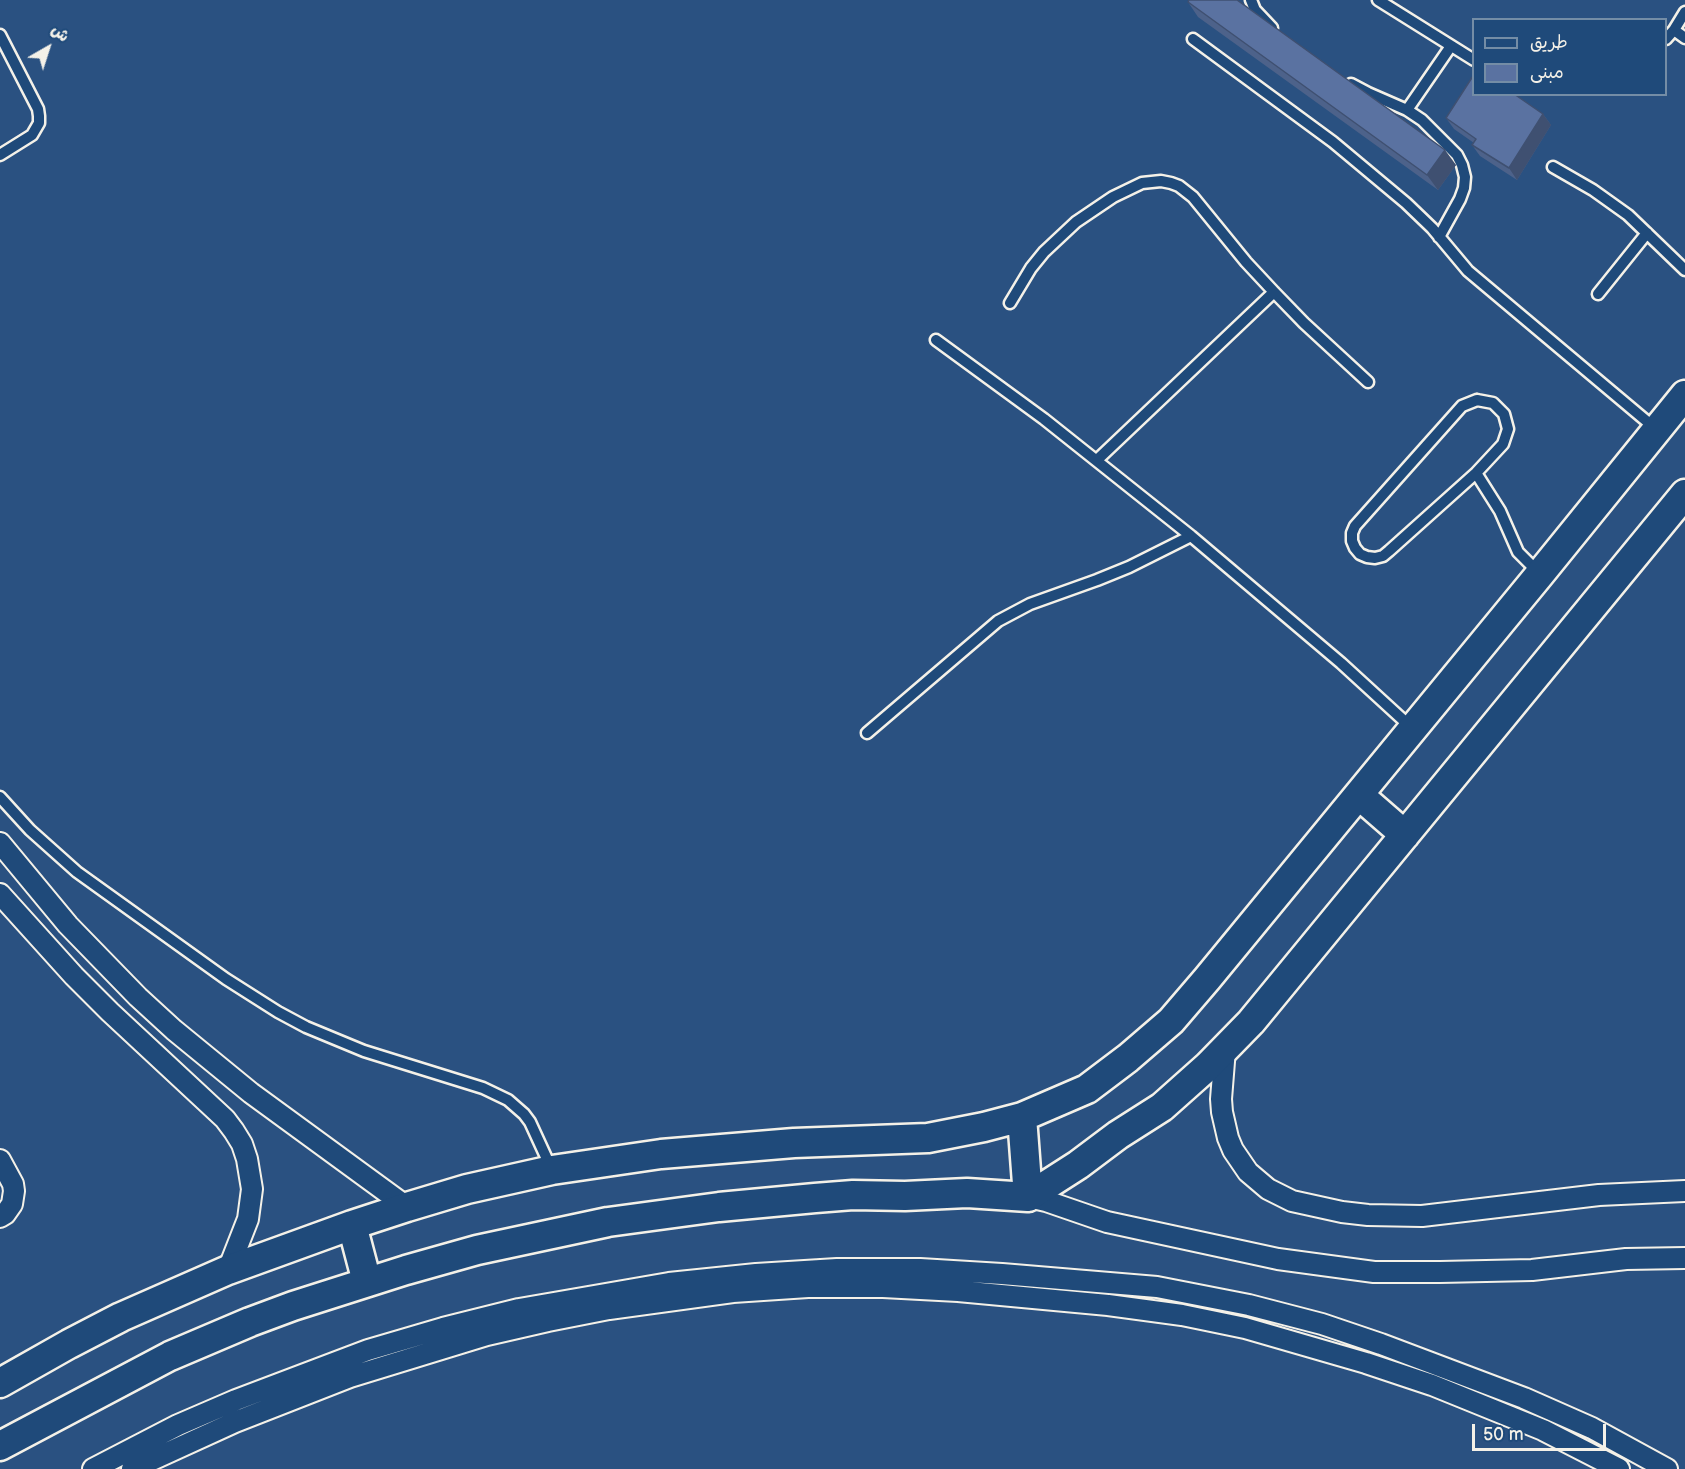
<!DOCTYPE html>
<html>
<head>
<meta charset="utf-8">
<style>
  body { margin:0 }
  #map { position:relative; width:1685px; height:1469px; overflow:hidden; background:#2a5181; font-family:"Balsamiq Sans","Playpen Sans Arabic",sans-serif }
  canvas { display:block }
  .legend { position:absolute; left:1472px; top:18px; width:195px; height:78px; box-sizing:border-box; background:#1f4a7a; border:2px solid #748da6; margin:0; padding:8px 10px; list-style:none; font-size:18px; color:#f4f1e8 }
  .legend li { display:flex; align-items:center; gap:12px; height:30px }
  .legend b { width:30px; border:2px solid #748da6 }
  .north { position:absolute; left:18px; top:18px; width:60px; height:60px; -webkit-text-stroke:4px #1f4a7a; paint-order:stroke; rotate:39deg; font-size:16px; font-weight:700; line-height:24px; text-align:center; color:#f4f1e8 }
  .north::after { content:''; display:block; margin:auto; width:21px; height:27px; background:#f4f1e8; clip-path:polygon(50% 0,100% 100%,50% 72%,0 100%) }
  .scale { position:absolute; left:1472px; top:1424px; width:134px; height:27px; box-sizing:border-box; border:3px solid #f4f1e8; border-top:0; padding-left:8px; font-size:18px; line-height:21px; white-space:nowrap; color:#f4f1e8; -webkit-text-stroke:4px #1f4a7a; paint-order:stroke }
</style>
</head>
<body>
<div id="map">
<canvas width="1685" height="1469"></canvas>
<ul class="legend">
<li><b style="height:8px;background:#1f4a7a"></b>طريق</li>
<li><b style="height:16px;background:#5a72a1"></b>مبنى</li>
</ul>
<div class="north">ش</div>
<div class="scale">50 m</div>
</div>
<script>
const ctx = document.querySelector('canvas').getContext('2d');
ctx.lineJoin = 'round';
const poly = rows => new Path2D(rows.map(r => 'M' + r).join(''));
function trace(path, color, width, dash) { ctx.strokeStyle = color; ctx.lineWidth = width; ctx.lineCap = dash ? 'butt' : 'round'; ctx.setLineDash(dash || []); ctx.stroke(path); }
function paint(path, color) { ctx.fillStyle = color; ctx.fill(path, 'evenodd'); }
const lane = poly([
  [1251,0,1255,10,1272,28],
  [1378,0,1474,60],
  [1674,30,1685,38],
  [0,35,38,109,39,116,39,123,32,135,0,155],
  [1193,39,1333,142,1406,203,1432,228,1468,271,1656,429],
  [1666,39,1674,30,1685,12],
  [1351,84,1368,93,1407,110,1422,120,1457,155,1462,165,1465,177,1464,188,1460,199,1439,237],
  [1407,110,1451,46],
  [1553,167,1593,190,1628,215,1685,270],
  [1598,294,1647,233],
  [1010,303,1031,268,1044,252,1076,222,1113,197,1142,183,1161,181,1171,183,1179,186,1193,197,1246,262,1274,292,1304,323,1368,382],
  [936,340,1044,419,1191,536,1341,663,1413,729],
  [1477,400,1493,403,1504,414,1508,429,1503,444,1476,473,1389,551,1383,556,1375,558,1367,557,1360,554,1355,548,1352,541,1352,533,1355,526,1462,406,1477,400],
  [1097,460,1274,292],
  [1476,473,1500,511,1518,552,1539,573],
  [867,733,998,621,1030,604,1097,580,1129,567,1191,536],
  [0,797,30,830,77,872,226,979,278,1012,306,1027,364,1051,483,1088,508,1100,524,1114,530,1122,552,1170]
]);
const street = poly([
  [0,843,68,925,138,997,174,1030,251,1093,407,1207],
  [0,894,74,976,110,1012,225,1119,234,1131,242,1144,247,1159,252,1189,248,1219,228,1270],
  [1225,1049,1221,1099,1222,1112,1228,1138,1233,1150,1248,1172,1268,1189,1292,1201,1342,1212,1368,1215,1422,1216,1599,1195,1685,1191],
  [0,1160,13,1184,14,1191,12,1204,5,1214,0,1217],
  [1028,1197,1046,1201,1107,1222,1278,1259,1374,1272,1440,1272,1532,1270,1626,1259,1685,1258],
  [93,1469,178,1425,236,1400,368,1350,443,1328,519,1309,669,1283,756,1274,837,1269,920,1269,1002,1274,1157,1287,1249,1305,1322,1324,1381,1344,1524,1398,1592,1428,1667,1469],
  [132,1469,235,1422,350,1377,487,1335,548,1321,609,1309,733,1292,808,1287,883,1287,958,1291,1108,1305,1182,1315,1245,1328,1366,1363,1432,1385,1543,1430,1619,1469]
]);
const secondary = poly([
  [1359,795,1405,835],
  [1022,1117,1028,1197],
  [352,1225,367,1282],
  [0,1383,69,1344,121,1317,228,1270,352,1225,407,1207,467,1189,552,1170,661,1154,794,1143,928,1138,984,1127,1022,1117,1087,1089,1128,1058,1171,1021,1207,979,1540,574,1685,395],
  [0,1446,170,1356,250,1322,293,1306,406,1270,477,1250,608,1222,719,1207,815,1198,853,1195,905,1196,967,1193,1028,1197,1078,1165,1118,1135,1162,1107,1208,1066,1251,1022,1685,494]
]);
const wall = poly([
  [1188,2,1456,165,1438,190,1198,17],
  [1543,114,1551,125,1517,180,1480,156,1472,145,1474,143,1454,129,1446,118]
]);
const shadedWall = poly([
  [1543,114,1551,125,1517,180,1509,168],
  [1445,150,1456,165,1438,190,1427,175]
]);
const building = poly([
  [1189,0,1237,0,1445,150,1427,175,1188,2,1189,0],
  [1473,76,1473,94,1514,94,1543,114,1509,168,1472,145,1476,139,1446,118,1473,76]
]);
trace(lane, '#f4f1e8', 15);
trace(street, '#f4f1e8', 24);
trace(secondary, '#f4f1e8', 33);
trace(lane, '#1f4a7a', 10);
trace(street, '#1f4a7a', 20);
trace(secondary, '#1f4a7a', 28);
paint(wall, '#4d628a');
paint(shadedWall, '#3f5071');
paint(building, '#5a72a1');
trace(building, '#3f5071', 1.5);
</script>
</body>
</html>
